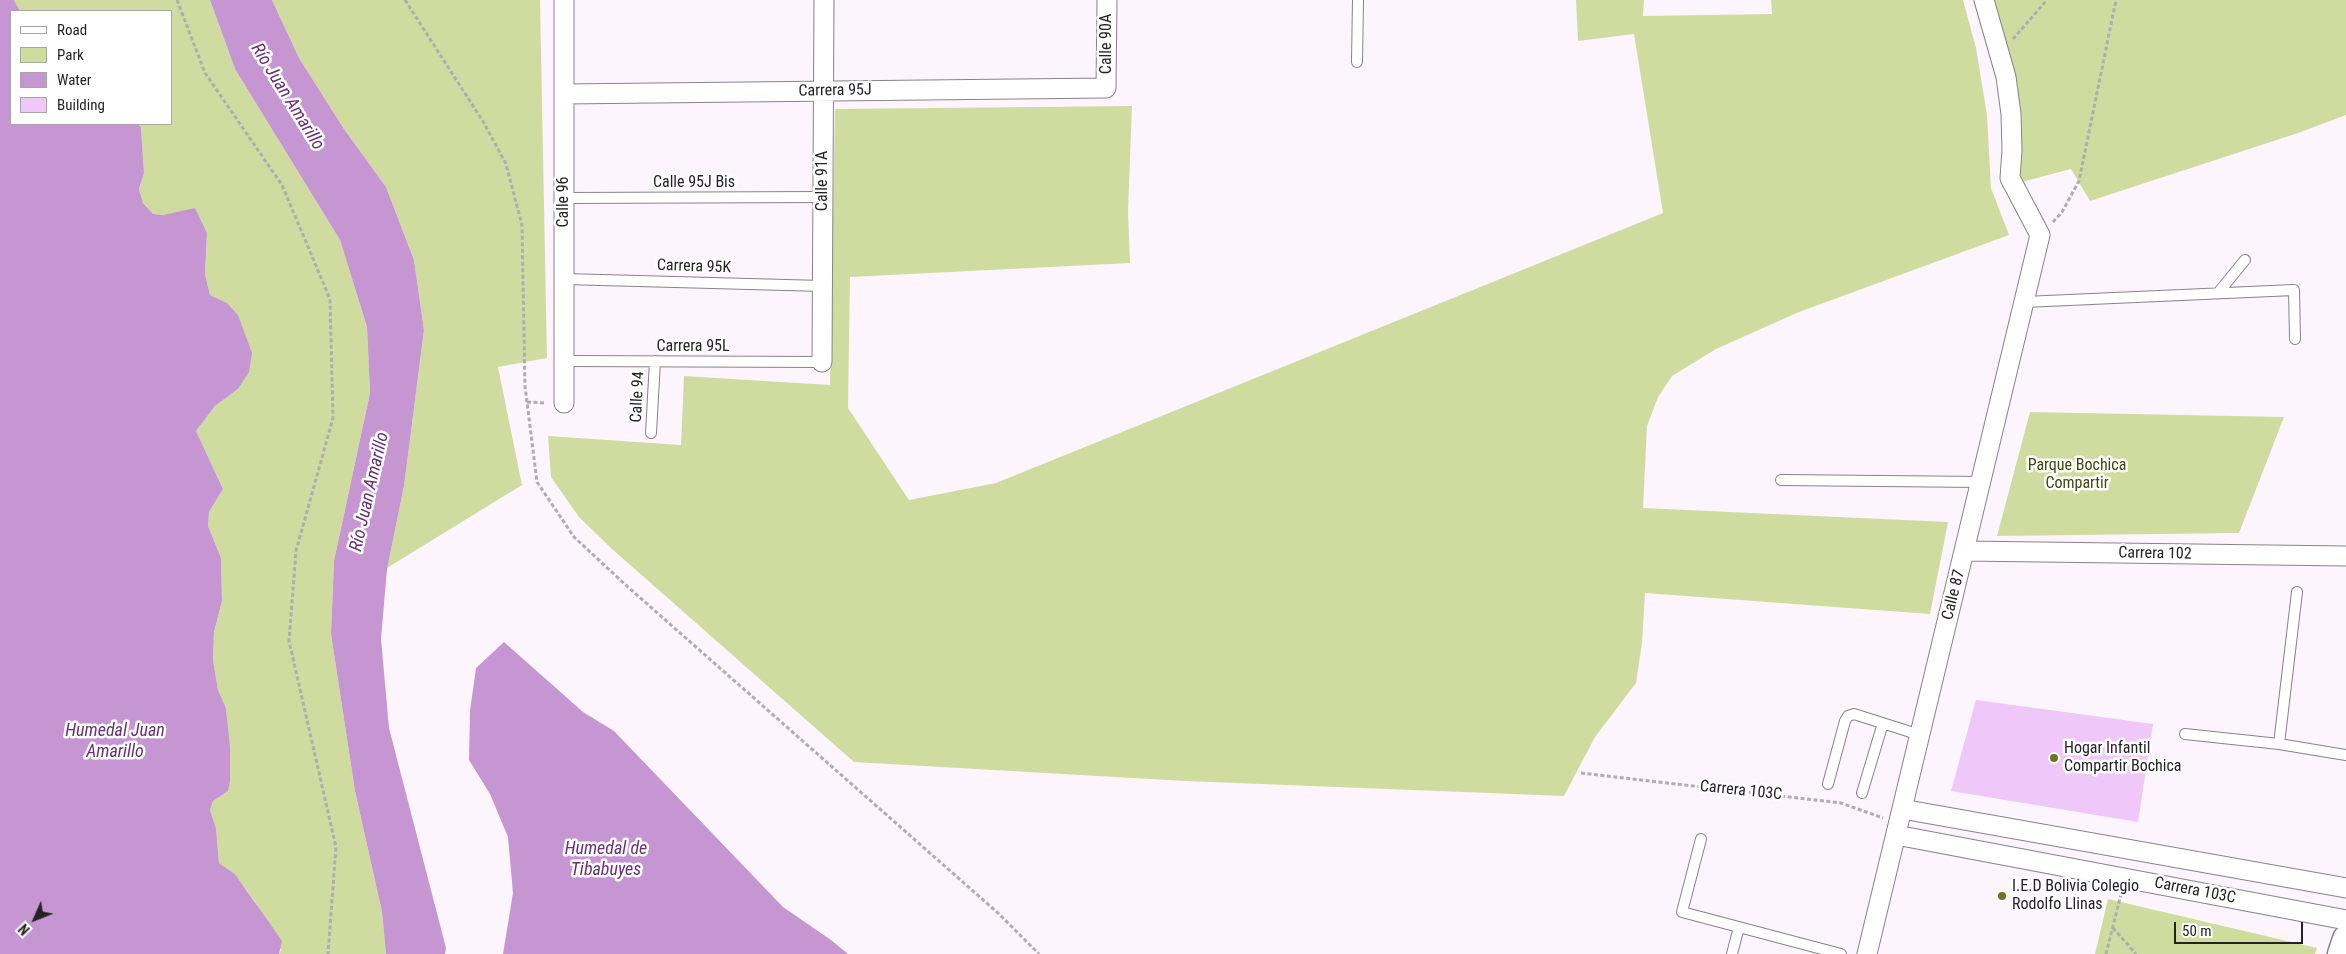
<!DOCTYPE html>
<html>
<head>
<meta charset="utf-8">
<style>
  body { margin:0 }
  #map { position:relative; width:2346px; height:954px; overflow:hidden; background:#fcf5fe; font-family:"Roboto Condensed",sans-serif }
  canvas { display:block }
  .legend { position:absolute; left:10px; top:10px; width:162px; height:115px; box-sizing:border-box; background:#fff; border:1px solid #a8a7a8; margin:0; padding:6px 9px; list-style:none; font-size:15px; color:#252226 }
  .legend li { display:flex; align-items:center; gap:10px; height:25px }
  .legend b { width:25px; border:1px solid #a8a7a8 }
  .north { position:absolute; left:10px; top:894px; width:50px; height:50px; -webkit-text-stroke:4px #fff; paint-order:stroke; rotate:226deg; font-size:14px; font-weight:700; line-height:20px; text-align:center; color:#252226 }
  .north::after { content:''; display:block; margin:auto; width:18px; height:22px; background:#252226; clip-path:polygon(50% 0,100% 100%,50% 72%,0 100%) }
  .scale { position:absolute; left:2174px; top:922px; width:129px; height:22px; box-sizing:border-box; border:2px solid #252226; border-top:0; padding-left:6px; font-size:15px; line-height:18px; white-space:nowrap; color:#252226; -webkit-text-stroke:4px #fff; paint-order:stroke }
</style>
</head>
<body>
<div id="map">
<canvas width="2346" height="954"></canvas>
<ul class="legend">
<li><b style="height:6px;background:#fff"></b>Road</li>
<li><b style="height:14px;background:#d0dc9f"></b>Park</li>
<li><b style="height:14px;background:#c596d1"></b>Water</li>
<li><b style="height:14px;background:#efc7f8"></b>Building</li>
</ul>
<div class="north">N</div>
<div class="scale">50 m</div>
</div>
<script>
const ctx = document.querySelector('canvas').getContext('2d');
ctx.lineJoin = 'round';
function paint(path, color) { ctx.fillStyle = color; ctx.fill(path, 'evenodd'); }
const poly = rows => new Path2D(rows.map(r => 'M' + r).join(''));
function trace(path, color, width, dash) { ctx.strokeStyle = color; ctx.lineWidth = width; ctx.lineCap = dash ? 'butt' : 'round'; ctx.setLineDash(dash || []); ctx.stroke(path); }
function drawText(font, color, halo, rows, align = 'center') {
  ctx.font = font + ' "Roboto Condensed",sans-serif'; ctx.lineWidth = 5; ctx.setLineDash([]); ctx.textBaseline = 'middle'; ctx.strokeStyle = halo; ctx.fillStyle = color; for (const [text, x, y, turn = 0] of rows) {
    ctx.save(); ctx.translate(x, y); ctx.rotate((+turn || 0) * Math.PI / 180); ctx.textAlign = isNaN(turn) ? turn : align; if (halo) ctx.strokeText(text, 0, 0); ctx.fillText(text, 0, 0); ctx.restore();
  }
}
const green = poly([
  [14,0,210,0,235,69,340,240,367,327,370,393,334,561,331,634,355,791,382,912,386,954,279,954,281,950,256,903,235,874,219,863,216,828,210,810,213,801,228,791,230,765,226,708,218,690,213,660,214,632,222,601,221,558,208,526,209,512,223,489,196,431,215,406,238,389,227,303,210,295,205,274,207,233,195,209,163,215,153,214,143,203,139,189,144,173,141,127,138,124,171,124,171,11,20,11],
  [272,0,540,0,547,358,498,367,522,485,387,568,404,486,424,330,414,260,386,187,344,129,299,58],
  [1576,0,1644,0,1643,16,1772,14,1771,0,1963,0,1976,48,1987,115,1991,188,2009,235,1799,312,1716,349,1672,376,1658,397,1647,426,1643,508,1948,522,1930,614,1645,593,1642,643,1636,683,1595,737,1564,796,1185,781,854,762,612,549,579,517,551,477,548,436,681,445,684,376,830,385,835,109,1132,106,1128,211,1130,263,850,277,848,408,909,500,996,483,1663,213,1634,34,1578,41],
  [1989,0,2346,0,2346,115,2298,133,2090,201,2071,169,2014,184],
  [2030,412,2284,417,2239,533,1997,536],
  [2108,899,2317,948,2315,954,2095,954]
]);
const water = poly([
  [0,0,14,0,20,11,11,11,11,124,138,124,141,127,144,173,139,189,143,203,153,214,163,215,195,208,207,233,205,274,210,295,227,303,238,315,252,353,249,372,238,389,215,406,196,431,223,489,209,512,208,526,221,558,222,601,214,632,213,660,218,690,226,708,230,748,230,781,228,791,213,801,210,810,216,828,219,863,235,874,273,928,282,941,279,954,0,954],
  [210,0,272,0,299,58,344,129,386,187,414,260,424,330,404,486,387,569,381,639,389,728,446,948,445,954,386,954,382,912,355,791,331,634,334,561,370,393,367,327,340,240,235,69],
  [504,642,583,712,614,731,783,907,831,940,848,954,503,954,513,893,508,837,490,794,469,760,470,711,476,668]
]);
const building = poly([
  [1976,700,2153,724,2138,822,1951,791]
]);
const path = poly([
  [177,0,205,73,282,185,330,299,333,418,296,551,289,641,336,847,328,954],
  [405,0,484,123,506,164,522,225,525,386,537,482,574,537,629,588,998,913,1039,954],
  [2013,39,2047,0],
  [2053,222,2062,212,2079,181,2116,0],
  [527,402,546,403],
  [1581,773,1841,803,1883,818],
  [2113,928,2136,954],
  [2106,954,2121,894]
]);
const lane = poly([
  [1357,62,1358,0],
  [564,198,823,197],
  [564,279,823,286],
  [2218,293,2245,260],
  [2024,302,2294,290,2295,339],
  [564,361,822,362],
  [651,433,655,361],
  [1781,480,1981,482],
  [2185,734,2279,744,2346,755],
  [2279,744,2297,592],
  [1828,784,1845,721,1848,716,1854,714,1920,735],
  [1862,793,1883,723],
  [1701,839,1682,912,1841,954],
  [1732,954,1739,927]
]);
const street = poly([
  [564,94,1106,88,1107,0],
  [822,362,824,0],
  [564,403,564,0],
  [1964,551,2346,556],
  [1902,809,2346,888],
  [1896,835,2346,920],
  [1867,954,2040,235,2010,178,2012,150,2011,114,2006,77,1984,0]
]);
const secondary = poly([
  [2341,954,2346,939]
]);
const markers = [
  [2054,758,5,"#697520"],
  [2002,896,5,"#697520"]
];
const streetNames = [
  ["Calle 90A",1107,44,-90],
  ["Carrera 95J",835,91,-1],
  ["Calle 91A",823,181,-90],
  ["Calle 95J Bis",694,183],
  ["Calle 96",564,202,-90],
  ["Carrera 95K",694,267,2],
  ["Carrera 95L",693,347],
  ["Calle 94",638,397,-87],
  ["Carrera 102",2155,554,1],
  ["Calle 87",1954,595,-76],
  ["Carrera 103C",1741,791,6],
  ["Carrera 103C",2195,891,11]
];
const parkNames = [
  ["Parque Bochica",2077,466],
  ["Compartir",2077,484]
];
const poiNames = [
  ["Hogar Infantil",2064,749],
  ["Compartir Bochica",2064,767],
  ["I.E.D Bolivia Colegio",2012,887],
  ["Rodolfo Llinas",2012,905]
];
const waterNames = [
  ["Río Juan Amarillo",287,97,58],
  ["Río Juan Amarillo",370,492,-77],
  ["Humedal Juan",115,731],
  ["Amarillo",115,752],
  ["Humedal de",606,849],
  ["Tibabuyes",606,870]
];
paint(green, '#d0dc9f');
paint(water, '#c596d1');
paint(building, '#efc7f8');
trace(lane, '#89818c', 12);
trace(street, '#89818c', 21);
trace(secondary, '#89818c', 29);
trace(path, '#b1abb2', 3, [4, 2.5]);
trace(lane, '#fff', 10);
trace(street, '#fff', 19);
trace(secondary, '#fff', 26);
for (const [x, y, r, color] of markers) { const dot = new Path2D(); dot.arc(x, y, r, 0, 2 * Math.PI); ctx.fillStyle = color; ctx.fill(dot); trace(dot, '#fff', 2); }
drawText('16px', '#252226', '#fff', streetNames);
drawText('16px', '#404811', '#fff', parkNames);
drawText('16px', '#252226', '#fff', poiNames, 'left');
drawText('italic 18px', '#682f76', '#fff', waterNames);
</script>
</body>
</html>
